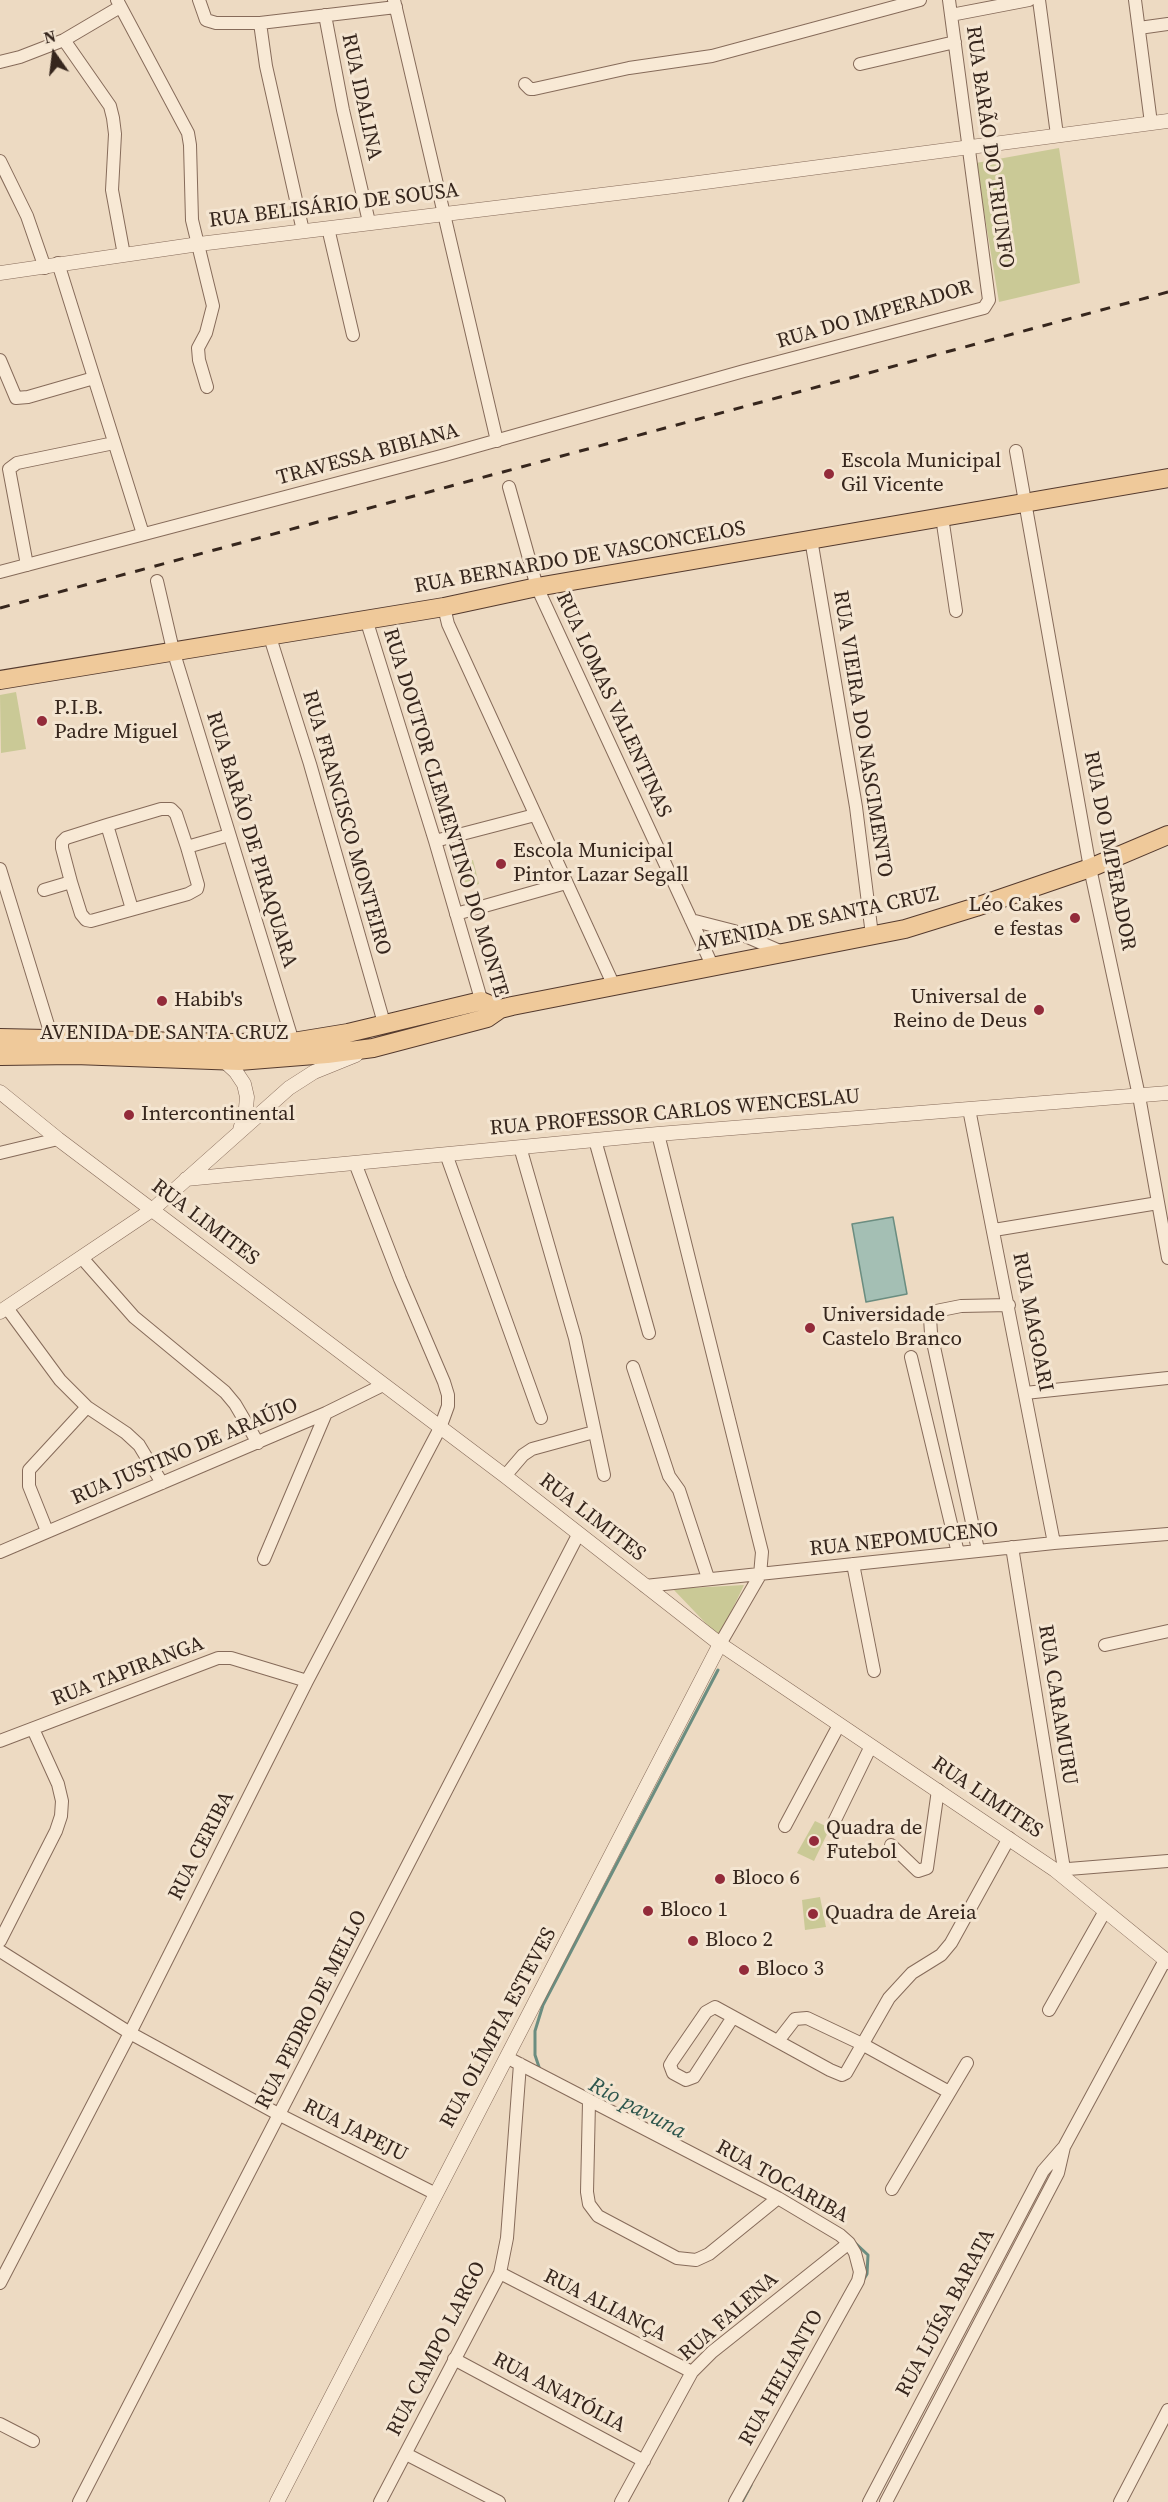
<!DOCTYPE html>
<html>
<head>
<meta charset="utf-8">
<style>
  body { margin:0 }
  #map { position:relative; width:1168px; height:2502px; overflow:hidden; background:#eddac2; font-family:"Source Serif 4",serif }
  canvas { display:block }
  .north { position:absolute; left:24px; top:24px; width:60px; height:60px; -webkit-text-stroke:4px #f4e5d1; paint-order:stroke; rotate:346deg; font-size:16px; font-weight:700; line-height:24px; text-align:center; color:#36261d }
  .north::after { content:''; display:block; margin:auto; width:21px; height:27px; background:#36261d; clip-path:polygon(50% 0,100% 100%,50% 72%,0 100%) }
</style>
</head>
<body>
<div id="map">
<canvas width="1168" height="2502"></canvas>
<div class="north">N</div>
</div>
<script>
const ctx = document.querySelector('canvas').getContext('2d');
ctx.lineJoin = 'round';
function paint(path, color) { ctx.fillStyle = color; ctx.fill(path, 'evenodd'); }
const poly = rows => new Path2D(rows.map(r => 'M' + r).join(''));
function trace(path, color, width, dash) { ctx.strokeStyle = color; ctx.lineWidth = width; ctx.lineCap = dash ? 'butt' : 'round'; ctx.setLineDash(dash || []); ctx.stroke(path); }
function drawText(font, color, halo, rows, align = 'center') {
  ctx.font = font + ' "Source Serif 4",serif'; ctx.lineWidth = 6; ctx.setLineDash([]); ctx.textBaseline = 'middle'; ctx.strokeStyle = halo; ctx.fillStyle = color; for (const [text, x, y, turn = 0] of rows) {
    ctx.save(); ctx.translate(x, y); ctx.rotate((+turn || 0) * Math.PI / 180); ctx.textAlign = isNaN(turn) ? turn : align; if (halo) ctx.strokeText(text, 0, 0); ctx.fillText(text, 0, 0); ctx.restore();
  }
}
const green = poly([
  [1059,148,1080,283,999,302,976,163],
  [16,692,26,749,1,753,0,695],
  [473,860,479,884,466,888,460,863],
  [744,1585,719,1637,673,1589],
  [815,1821,830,1828,814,1861,797,1853],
  [820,1897,826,1927,805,1930,802,1900]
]);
const water = poly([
  [893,1217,907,1294,866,1302,852,1224,893,1217]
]);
const stream = poly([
  [540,2070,535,2055,535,2031,543,2005,718,1670],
  [852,2240,868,2255,867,2274,864,2279],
  [742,2502,751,2485]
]);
const minor = poly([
  [117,0,188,133,190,145,192,220,213,306,206,333,198,348,199,360,207,387],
  [199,0,206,20,216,23,260,23,396,7],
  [394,0,497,441],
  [1039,0,1057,135],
  [1135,0,1151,123],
  [325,15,343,110,369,222],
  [951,15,1029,0],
  [260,23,266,66,303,231],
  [1139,28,1168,24],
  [64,40,110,106,113,118,115,134,112,190,124,255],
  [0,62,20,57,64,40,120,7],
  [860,64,955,42],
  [525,84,530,89,534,89,629,68,712,56,920,0],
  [0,161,27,216,45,268],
  [328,228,353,335],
  [58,263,143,534],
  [0,360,16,398,28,397,94,378],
  [1016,451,1090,868,1139,1096,1168,1258],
  [509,487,537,587,712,965],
  [942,517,956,611],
  [811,539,856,807,872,935],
  [27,565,9,469,17,463,114,443],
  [0,572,445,455,744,371,984,308,989,300,949,0],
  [157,581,173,650,293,1042],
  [444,607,448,624,614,986],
  [366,619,435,841,483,1006],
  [269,634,310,764,384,1023],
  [107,825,132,909],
  [435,841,535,815],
  [0,869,52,1038],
  [71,882,62,848,62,842,66,838,107,825,161,809,171,809,176,814,187,847],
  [44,890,71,882,81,914,86,920,91,921,188,894,197,889,198,885,187,847,229,835],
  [456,914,566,883],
  [691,920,734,931,782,952],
  [969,1109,1054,1543],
  [658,1134,762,1552,760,1575,720,1644],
  [595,1140,649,1333],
  [520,1147,575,1338,604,1475],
  [0,1153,58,1139],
  [446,1154,541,1418],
  [994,1230,1158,1203],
  [82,1258,134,1317,225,1392,235,1404,258,1443],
  [7,1308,60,1380,87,1407,126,1433,139,1445,162,1483],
  [911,1357,958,1553],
  [633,1367,669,1476,679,1490,708,1578],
  [1025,1393,1168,1378],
  [505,1476,523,1455,532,1449,594,1432],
  [47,1531,29,1486,29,1470,87,1407],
  [1012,1547,1064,1869],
  [978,1550,931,1333,930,1318,936,1311,961,1306,1009,1305],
  [0,1552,326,1413,383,1385],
  [264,1559,326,1413],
  [853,1564,874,1671],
  [645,1586,1054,1543,1168,1534],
  [1105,1645,1168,1631],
  [0,1741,218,1658,231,1658,307,1681],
  [833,1824,871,1746],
  [785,1826,839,1725],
  [891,1845,918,1871,927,1868,938,1790],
  [1056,1870,1168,1861],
  [0,1941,56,1831,61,1816,62,1801,58,1784,33,1729],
  [0,1951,130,2033,280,2115,436,2194],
  [1049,2010,1105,1911],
  [733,2017,694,2077,686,2080,673,2073,670,2065,673,2060,706,2012,715,2007,830,2070,842,2075,846,2073,889,1998,912,1973,941,1955,951,1943,1009,1838],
  [778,2041,795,2019,807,2018,862,2044,949,2092],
  [508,2058,778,2198,840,2235,849,2243,855,2253,860,2272,858,2281,735,2502],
  [589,2102,587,2192,589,2204,598,2216,677,2258,696,2260,709,2254,778,2198],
  [892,2189,967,2063],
  [500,2273,692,2372],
  [0,2283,130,2033,307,1681,440,1428,448,1406,448,1395,444,1382,400,1279,355,1163],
  [454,2359,644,2461],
  [0,2424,33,2441],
  [406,2454,499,2502],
  [79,2502,578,1535],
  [380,2502,500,2273,507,2238,520,2064],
  [621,2502,692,2372,712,2352,849,2243],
  [869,2502,1043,2171,1063,2148],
  [886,2502,1058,2173,1064,2147,1165,1960],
  [1120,2502,1168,2410]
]);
const tertiary = poly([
  [0,273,199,244,675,186,1168,121],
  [221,1058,236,1072,244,1084,247,1097,246,1108,240,1130],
  [0,1092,58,1139,505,1476,720,1644,1055,1870,1168,1962],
  [186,1179,658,1134,1168,1093],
  [0,1312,152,1210,289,1088,314,1072,356,1055],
  [277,2502,720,1644]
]);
const primary = poly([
  [0,680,444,607,537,587,1168,478],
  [0,1038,234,1043,293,1042,348,1033,481,1001,500,1009],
  [0,1056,75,1055,239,1061,327,1054,373,1048,487,1018,500,1009,512,1006,905,929,976,907,1090,868,1168,835]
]);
const rail = poly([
  [0,608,1168,292]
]);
const markers = [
  [829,474,6,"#932b3a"],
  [42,721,6,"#932b3a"],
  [501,864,6,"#932b3a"],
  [1075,918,6,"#932b3a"],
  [162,1001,6,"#932b3a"],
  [1039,1010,6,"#932b3a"],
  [129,1115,6,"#932b3a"],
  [810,1328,6,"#932b3a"],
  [814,1841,6,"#932b3a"],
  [720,1879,6,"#932b3a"],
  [648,1911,6,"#932b3a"],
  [813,1914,6,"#932b3a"],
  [693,1941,6,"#932b3a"],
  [744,1970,6,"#932b3a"]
];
const streetNames = [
  ["RUA IDALINA",361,97,78],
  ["RUA BARÃO DO TRIUNFO",989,147,82],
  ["RUA BELISÁRIO DE SOUSA",334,206,-7],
  ["RUA DO IMPERADOR",875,315,-16],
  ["TRAVESSA BIBIANA",368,455,-15],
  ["RUA BERNARDO DE VASCONCELOS",580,558,-10],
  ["RUA LOMAS VALENTINAS",613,705,65],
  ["RUA VIEIRA DO NASCIMENTO",862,734,81],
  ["RUA DOUTOR CLEMENTINO DO MONTE",445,813,73],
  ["RUA FRANCISCO MONTEIRO",346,823,74],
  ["RUA BARÃO DE PIRAQUARA",251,840,73],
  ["RUA DO IMPERADOR",1109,851,79],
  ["AVENIDA DE SANTA CRUZ",817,920,-12],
  ["AVENIDA DE SANTA CRUZ",164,1034],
  ["RUA PROFESSOR CARLOS WENCESLAU",675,1113,-5],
  ["RUA LIMITES",205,1223,37],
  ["RUA MAGOARI",1032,1322,79],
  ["RUA JUSTINO DE ARAÚJO",185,1452,-23],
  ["RUA LIMITES",592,1518,38],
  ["RUA NEPOMUCENO",904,1540,-6],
  ["RUA TAPIRANGA",128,1672,-21],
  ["RUA CARAMURU",1057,1705,81],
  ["RUA LIMITES",987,1798,34],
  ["RUA CERIBA",202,1846,-63],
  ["RUA PEDRO DE MELLO",312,2010,-63],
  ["RUA OLÍMPIA ESTEVES",499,2028,-62],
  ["RUA JAPEJU",355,2131,27],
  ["RUA TOCARIBA",782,2182,29],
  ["RUA ALIANÇA",605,2306,27],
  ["RUA LUÍSA BARATA",946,2313,-62],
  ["RUA FALENA",729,2317,-41],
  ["RUA CAMPO LARGO",437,2349,-63],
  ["RUA HELIANTO",782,2378,-61],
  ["RUA ANATÓLIA",559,2393,28]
];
const poiNames = [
  ["Escola Municipal",841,462],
  ["Gil Vicente",841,486],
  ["P.I.B.",54,709],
  ["Padre Miguel",54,733],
  ["Escola Municipal",513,852],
  ["Pintor Lazar Segall",513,876],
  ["Léo Cakes",1063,906,"right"],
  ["e festas",1063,930,"right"],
  ["Universal de",1027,998,"right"],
  ["Reino de Deus",1027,1022,"right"],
  ["Habib's",174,1001],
  ["Intercontinental",141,1115],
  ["Universidade",822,1316],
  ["Castelo Branco",822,1340],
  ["Quadra de",826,1829],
  ["Futebol",826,1853],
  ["Bloco 6",732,1879],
  ["Bloco 1",660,1911],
  ["Quadra de Areia",825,1914],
  ["Bloco 2",705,1941],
  ["Bloco 3",756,1970]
];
const waterNames = [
  ["Rio pavuna",637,2109,28]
];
paint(green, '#cac996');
paint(water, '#a4bfb4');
trace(water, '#6b8d80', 1.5);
trace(stream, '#6b8d80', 3);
trace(minor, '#866b5a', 14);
trace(tertiary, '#866b5a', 15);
trace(primary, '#543a2e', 20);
trace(minor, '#f8e9d5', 12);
trace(tertiary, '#f8e9d5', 14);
trace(primary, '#efc99a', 18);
trace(rail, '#36261d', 3, [10, 10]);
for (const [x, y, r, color] of markers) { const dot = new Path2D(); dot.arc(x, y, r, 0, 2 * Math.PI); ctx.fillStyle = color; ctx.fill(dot); trace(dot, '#f4e5d1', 2); }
drawText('21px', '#36261d', '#f4e5d1', streetNames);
drawText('21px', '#36261d', '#f4e5d1', poiNames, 'left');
drawText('italic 22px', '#2d564d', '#f4e5d1', waterNames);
</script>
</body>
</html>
